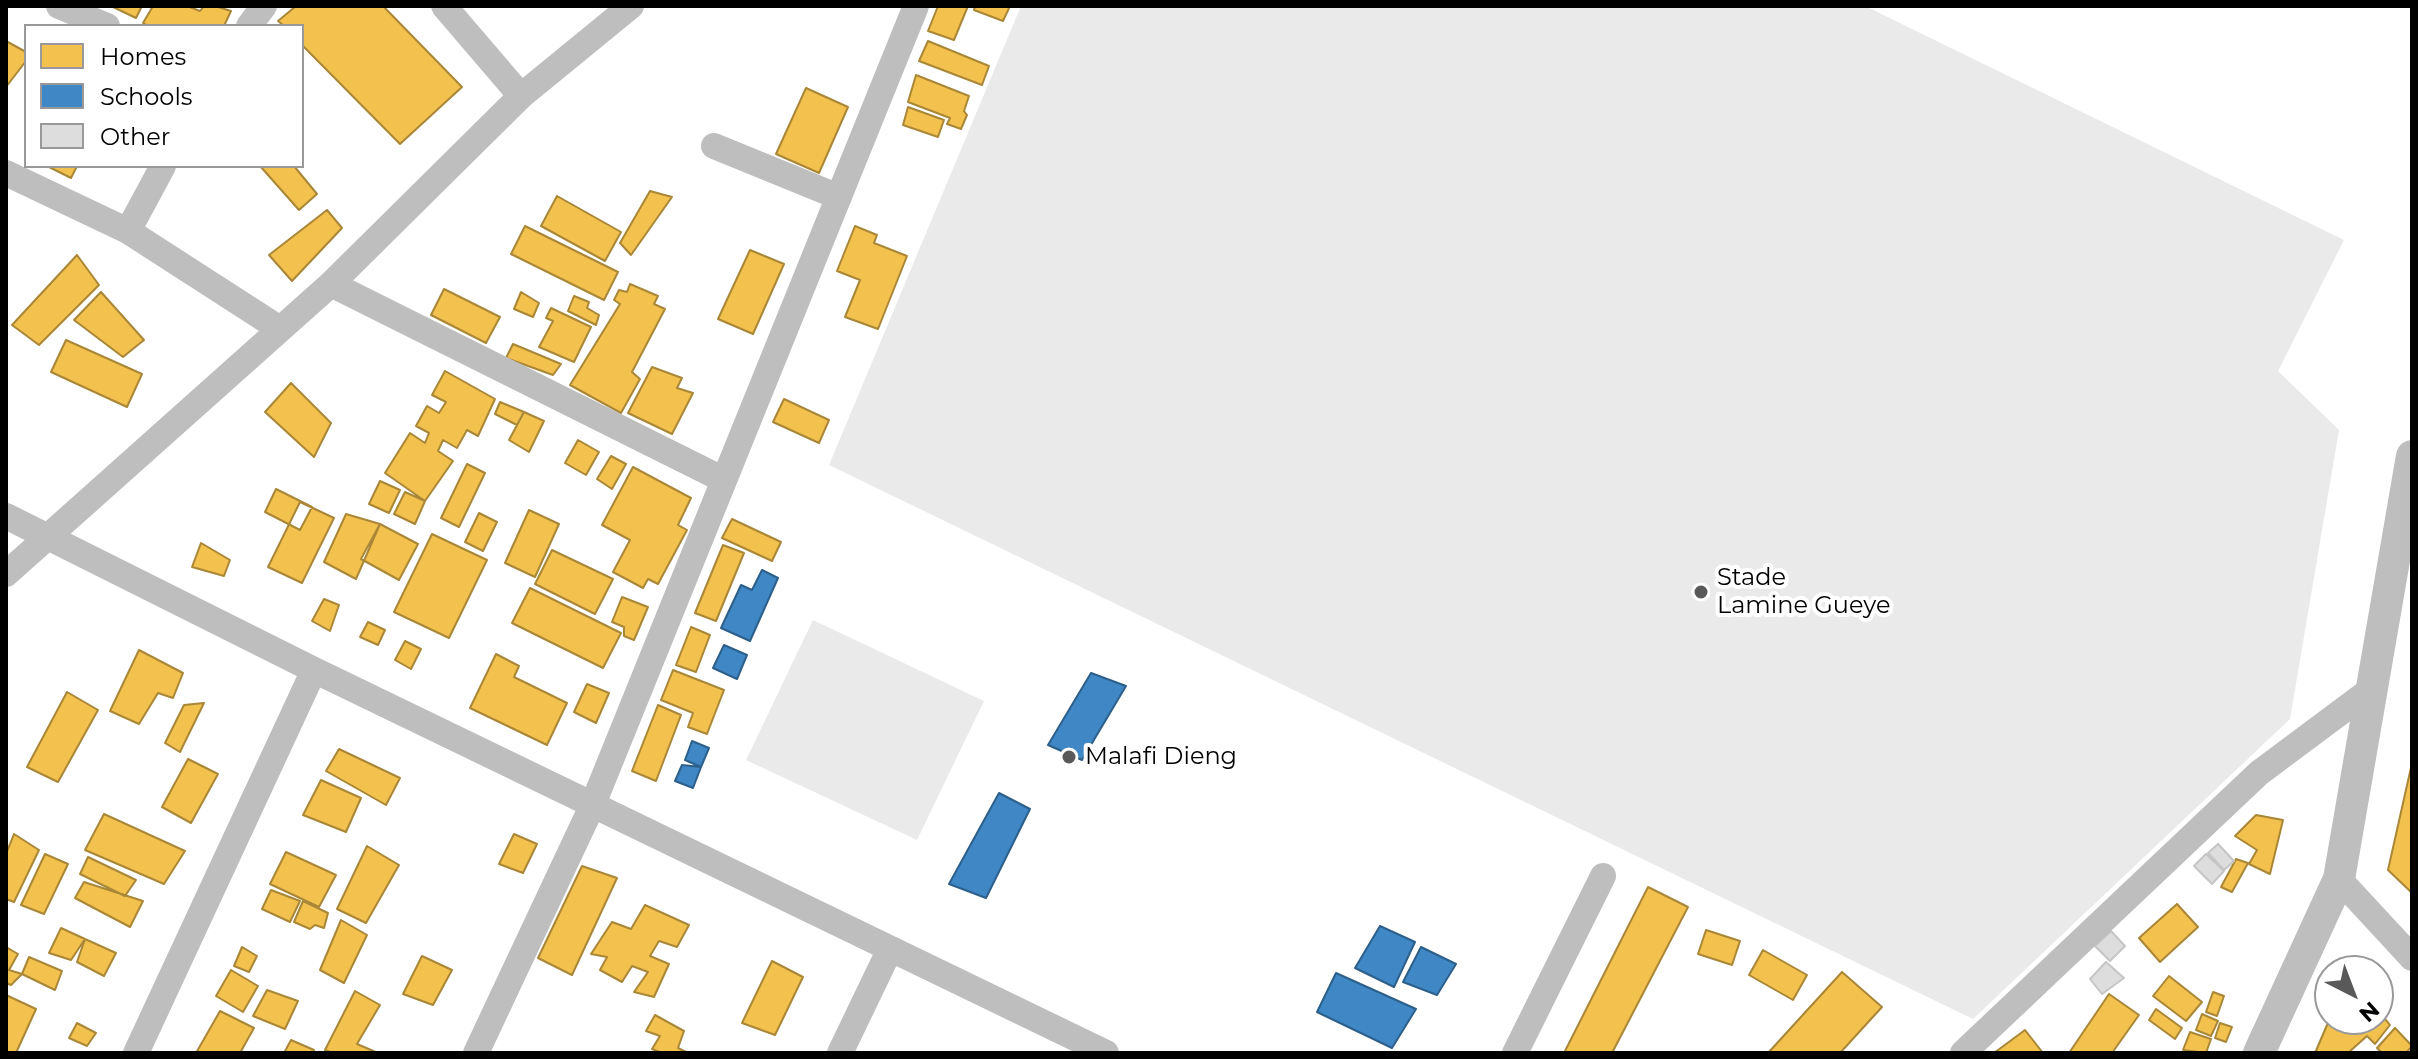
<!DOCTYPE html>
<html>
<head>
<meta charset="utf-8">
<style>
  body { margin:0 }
  #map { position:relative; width:2418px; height:1059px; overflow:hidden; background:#fff; font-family:Montserrat,sans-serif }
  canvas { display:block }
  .frame { position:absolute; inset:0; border:8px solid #000; pointer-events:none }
  .legend { position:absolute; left:24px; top:24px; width:280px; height:144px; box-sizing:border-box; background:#fff; border:2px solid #999; margin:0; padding:10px 14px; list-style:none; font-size:24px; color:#000 }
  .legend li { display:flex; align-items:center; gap:16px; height:40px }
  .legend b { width:40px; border:2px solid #999 }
  .north { position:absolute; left:2314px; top:955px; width:80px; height:80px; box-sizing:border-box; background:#fff; border:2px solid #999; border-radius:50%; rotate:138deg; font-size:22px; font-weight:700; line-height:32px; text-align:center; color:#000 }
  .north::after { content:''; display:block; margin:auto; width:28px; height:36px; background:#595959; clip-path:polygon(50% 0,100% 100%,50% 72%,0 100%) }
</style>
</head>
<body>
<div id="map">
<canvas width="2418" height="1059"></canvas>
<div class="frame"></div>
<ul class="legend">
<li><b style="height:22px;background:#f2c14e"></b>Homes</li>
<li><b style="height:22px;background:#3f88c5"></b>Schools</li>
<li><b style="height:22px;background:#ddd"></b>Other</li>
</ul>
<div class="north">N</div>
</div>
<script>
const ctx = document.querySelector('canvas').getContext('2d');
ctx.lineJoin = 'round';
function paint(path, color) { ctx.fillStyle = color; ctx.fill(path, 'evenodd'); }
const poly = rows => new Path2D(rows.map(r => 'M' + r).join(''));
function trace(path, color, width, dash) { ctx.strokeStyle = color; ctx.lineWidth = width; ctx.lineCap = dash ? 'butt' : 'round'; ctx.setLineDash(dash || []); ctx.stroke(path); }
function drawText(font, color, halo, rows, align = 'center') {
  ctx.font = font + ' Montserrat,sans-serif'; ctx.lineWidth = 8; ctx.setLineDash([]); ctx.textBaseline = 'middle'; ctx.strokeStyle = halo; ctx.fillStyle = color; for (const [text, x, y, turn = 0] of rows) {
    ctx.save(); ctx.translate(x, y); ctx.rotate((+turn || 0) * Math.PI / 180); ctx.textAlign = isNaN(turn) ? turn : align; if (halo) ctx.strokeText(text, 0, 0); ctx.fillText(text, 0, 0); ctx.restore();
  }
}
const green = poly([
  [1021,6,1865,6,2344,240,2278,371,2339,430,2290,719,1973,1019,829,465],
  [813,620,984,701,917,840,746,760]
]);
const homes = poly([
  [111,6,142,6,136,18,111,6],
  [153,6,187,6,200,11,204,6,215,6,231,11,224,26,148,26,143,23,153,6],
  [296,6,383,6,462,87,400,144,302,45,302,26,284,26,278,21,296,6],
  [938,6,968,6,954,40,928,31,938,6],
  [975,6,1010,6,1003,21,974,10,975,6],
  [6,41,26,52,26,61,6,87,6,41],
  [928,41,989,66,982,85,919,61,928,41],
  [916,75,969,96,964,111,967,115,961,129,947,124,950,118,908,102,916,75],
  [806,88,848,107,819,173,776,154,806,88],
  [908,107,944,120,938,137,903,125,908,107],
  [47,166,77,166,71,178,47,166],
  [260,166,294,166,317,194,299,210,260,166],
  [650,191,672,197,631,255,620,243,650,191],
  [557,196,621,232,605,261,541,226,557,196],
  [327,210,342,228,292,281,269,255,327,210],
  [525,226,618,272,604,300,511,254,525,226],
  [855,226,877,235,874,243,907,256,878,329,845,317,860,280,837,271,855,226],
  [750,250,784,264,753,334,718,319,750,250],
  [77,255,99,285,39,345,12,325,77,255],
  [630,284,658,296,654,304,665,309,632,372,640,379,621,413,570,385,620,304,614,300,619,290,627,292,630,284],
  [444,289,500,317,486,343,431,315,444,289],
  [101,292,144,340,123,357,74,320,101,292],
  [521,292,539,303,533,317,514,309,521,292],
  [574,296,589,302,587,308,599,315,596,325,568,311,574,296],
  [551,308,591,327,574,362,539,347,553,321,546,318,551,308],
  [66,340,142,374,127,407,51,372,66,340],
  [513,344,561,364,553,375,506,358,513,344],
  [652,367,682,378,677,388,693,393,672,434,628,413,652,367],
  [445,371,495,399,478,436,467,430,457,448,443,440,438,451,453,461,425,501,385,473,410,433,425,443,429,433,416,426,427,406,439,413,446,402,432,395,445,371],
  [291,383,331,423,314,457,265,412,291,383],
  [784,399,829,420,819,443,773,422,784,399],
  [500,402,524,412,517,425,495,414,500,402],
  [524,412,544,421,529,452,509,440,524,412],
  [578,440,599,452,586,475,565,463,578,440],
  [611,456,626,464,612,489,597,479,611,456],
  [467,464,485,473,459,527,441,518,467,464],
  [633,467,691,498,678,525,687,530,658,584,648,579,643,588,613,572,630,540,602,525,633,467],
  [380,481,400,490,389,513,369,504,380,481],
  [276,489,312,507,300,530,265,512,276,489],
  [405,492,425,501,415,524,394,514,405,492],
  [300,502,334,518,302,583,268,567,300,502],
  [529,510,559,524,535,577,505,563,529,510],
  [479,513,497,522,483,551,465,542,479,513],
  [346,514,380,524,356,579,324,562,346,514],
  [732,519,781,542,772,561,722,538,732,519],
  [380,524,418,544,399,580,361,559,380,524],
  [432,534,487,560,449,638,394,612,432,534],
  [201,543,230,560,224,576,192,567,201,543],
  [723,545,744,553,716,621,695,613,723,545],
  [552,550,613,579,595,614,535,584,552,550],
  [530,588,621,633,603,668,512,623,530,588],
  [622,597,648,607,634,640,624,636,624,627,612,622,622,597],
  [324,599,339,605,330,631,312,621,324,599],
  [368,622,385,630,378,645,360,637,368,622],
  [691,627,710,635,696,672,676,665,691,627],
  [405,641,421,649,411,669,395,660,405,641],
  [139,650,183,673,173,698,158,693,139,724,110,711,139,650],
  [496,654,519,666,514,677,567,703,547,745,470,708,496,654],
  [673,670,724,690,707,734,688,727,693,713,661,700,673,670],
  [587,684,609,693,596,723,574,712,587,684],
  [67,692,98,710,58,782,27,767,67,692],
  [204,703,180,752,165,743,184,705,204,703],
  [658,705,681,715,656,781,632,771,658,705],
  [339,749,400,778,386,805,326,771,339,749],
  [188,759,218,774,191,823,162,807,188,759],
  [2412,763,2412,893,2388,870,2412,763],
  [321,780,361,798,346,832,303,815,321,780],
  [104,814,185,851,164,884,85,850,104,814],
  [2256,815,2283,820,2270,874,2249,864,2257,850,2235,836,2256,815],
  [14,834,39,850,14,902,6,899,6,854,14,834],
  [514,834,537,844,523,873,499,864,514,834],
  [367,846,399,865,366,923,337,909,367,846],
  [286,852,336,875,319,907,270,884,286,852],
  [45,854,68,864,44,914,21,905,45,854],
  [88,857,136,880,125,896,80,874,88,857],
  [2236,859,2248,863,2232,892,2221,887,2236,859],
  [582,866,617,878,572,975,538,958,582,866],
  [84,882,143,901,130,927,75,898,84,882],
  [1648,887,1688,907,1612,1053,1564,1053,1648,887],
  [271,890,300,901,290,922,262,909,271,890],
  [303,901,328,913,324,928,315,925,310,929,294,922,303,901],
  [2177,904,2198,927,2160,962,2139,938,2177,904],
  [645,905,689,925,677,947,659,941,650,956,669,964,654,997,634,992,648,972,632,966,622,982,600,970,607,957,591,954,612,922,631,929,645,905],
  [341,920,367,935,344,983,320,970,341,920],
  [61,928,85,939,71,960,49,953,61,928],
  [1706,930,1740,941,1732,965,1698,954,1706,930],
  [85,939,116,953,104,976,77,962,85,939],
  [6,947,18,954,9,970,22,974,11,985,6,983,6,947],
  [242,947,257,956,249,972,234,966,242,947],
  [1763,950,1807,975,1793,1000,1749,975,1763,950],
  [422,956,452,970,433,1005,403,994,422,956],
  [29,957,62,971,55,990,22,974,29,957],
  [772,961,803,977,775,1035,742,1023,772,961],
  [231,970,258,986,243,1012,216,996,231,970],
  [1842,972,1882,1007,1840,1053,1768,1053,1842,972],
  [2169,976,2202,1002,2186,1021,2153,996,2169,976],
  [267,990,298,1001,285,1029,253,1016,267,990],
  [355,991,380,1005,357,1044,378,1053,333,1053,325,1050,355,991],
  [2213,992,2224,996,2217,1016,2206,1012,2213,992],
  [2109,994,2139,1015,2112,1053,2069,1053,2109,994],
  [6,995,36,1009,16,1053,6,1053,6,995],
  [2156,1009,2182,1028,2175,1039,2149,1020,2156,1009],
  [2378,1010,2390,1025,2375,1044,2367,1036,2348,1053,2315,1053,2330,1018,2378,1019,2378,1010],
  [220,1011,254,1028,240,1053,196,1053,220,1011],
  [2202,1014,2218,1021,2211,1036,2196,1030,2202,1014],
  [655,1015,684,1031,678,1048,688,1053,662,1053,652,1049,660,1036,646,1031,655,1015],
  [77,1023,96,1033,87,1046,69,1038,77,1023],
  [2220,1023,2232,1027,2226,1042,2215,1038,2220,1023],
  [2395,1028,2412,1046,2406,1053,2382,1053,2377,1048,2395,1028],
  [2025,1030,2043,1053,1994,1053,2025,1030],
  [2190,1032,2211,1039,2206,1053,2183,1050,2190,1032],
  [291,1040,314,1050,313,1053,284,1053,291,1040]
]);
const schools = poly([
  [762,570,778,578,750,641,721,628,741,585,752,590,762,570],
  [724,645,747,655,737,679,713,668,724,645],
  [1091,673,1126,686,1082,760,1048,745,1091,673],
  [692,741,709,748,701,767,685,760,692,741],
  [682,765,701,767,693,788,675,781,682,765],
  [999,793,1030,809,986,898,949,884,999,793],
  [1380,926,1415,942,1394,987,1355,968,1380,926],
  [1421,947,1456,964,1437,995,1403,982,1421,947],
  [1336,973,1416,1009,1392,1048,1317,1012,1336,973]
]);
const building = poly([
  [2218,844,2234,861,2224,870,2208,853,2218,844],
  [2206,854,2224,871,2212,884,2194,866,2206,854],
  [2111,931,2125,946,2110,961,2095,946,2111,931],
  [2106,962,2124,978,2102,994,2090,979,2106,962]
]);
const minor = poly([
  [59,6,107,26],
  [444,6,521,96],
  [249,26,264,6],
  [714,146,839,197],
  [6,173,128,231,280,329],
  [128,231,163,166],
  [331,284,724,480],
  [6,516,314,670,1106,1053],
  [6,574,331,284,521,96,631,6],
  [2339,879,2412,958],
  [136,1053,314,670],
  [476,1053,593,804,916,6],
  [840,1053,890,949],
  [1515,1053,1603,876],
  [1963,1053,2259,773,2373,688]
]);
const tertiary = poly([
  [2259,1053,2339,879,2412,456]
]);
const markers = [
  [1701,592,8,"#595959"],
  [1069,757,8,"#595959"]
];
const poiNames = [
  ["Stade",1717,578],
  ["Lamine Gueye",1717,606],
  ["Malafi Dieng",1085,757]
];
paint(green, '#eaeaea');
paint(homes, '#f2c14e');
trace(homes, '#a98737', 2);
paint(schools, '#3f88c5');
trace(schools, '#2c5f8a', 2);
paint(building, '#ddd');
trace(building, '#c5c5c5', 2);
trace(minor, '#bebebe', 26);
trace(tertiary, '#bebebe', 32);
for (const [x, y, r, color] of markers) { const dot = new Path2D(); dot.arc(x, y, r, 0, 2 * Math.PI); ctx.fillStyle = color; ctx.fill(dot); trace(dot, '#fff', 3); }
drawText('24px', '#000', '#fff', poiNames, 'left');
</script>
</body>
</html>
